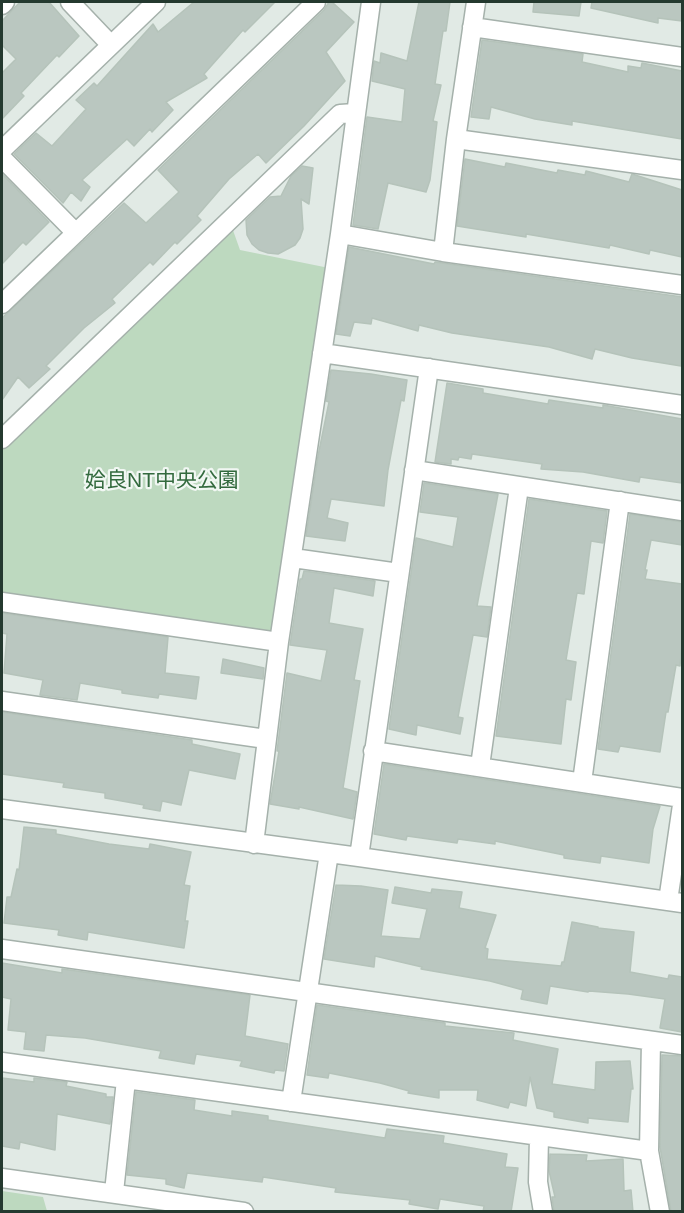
<!DOCTYPE html>
<html>
<head>
<meta charset="utf-8">
<style>
  body { margin:0 }
  #map { position:relative; width:684px; height:1213px; overflow:hidden; background:#e1eae5; font-family:Arial,sans-serif }
  canvas { display:block }
  .frame { position:absolute; inset:0; border:3px solid #24392f; pointer-events:none }
</style>
</head>
<body>
<div id="map">
<canvas width="684" height="1213"></canvas>
<div class="frame"></div>
</div>
<script>
const ctx = document.querySelector('canvas').getContext('2d');
ctx.lineJoin = 'round';
function paint(path, color) { ctx.fillStyle = color; ctx.fill(path, 'evenodd'); }
const poly = rows => new Path2D(rows.map(r => 'M' + r).join(''));
function trace(path, color, width, dash) { ctx.strokeStyle = color; ctx.lineWidth = width; ctx.lineCap = dash ? 'butt' : 'round'; ctx.setLineDash(dash || []); ctx.stroke(path); }
function drawText(font, color, halo, rows, align = 'center') {
  ctx.font = font + ' Arial,"Noto Sans JP",sans-serif'; ctx.lineWidth = 4.5; ctx.setLineDash([]); ctx.textBaseline = 'middle'; ctx.strokeStyle = halo; ctx.fillStyle = color; for (const [text, x, y, turn = 0] of rows) {
    ctx.save(); ctx.translate(x, y); ctx.rotate((+turn || 0) * Math.PI / 180); ctx.textAlign = isNaN(turn) ? turn : align; if (halo) ctx.strokeText(text, 0, 0); ctx.fillText(text, 0, 0); ctx.restore();
  }
}
const green = poly([
  [229,219,240,250,334,269,279,642,2,598,2,444],
  [2,1191,43,1197,47,1211,2,1211]
]);
const building = poly([
  [20,2,49,2,79,36,59,57,57,55,21,93,24,96,2,119,2,73,16,59,2,45,2,21,20,2],
  [194,2,275,2,245,32,243,30,204,74,207,78,166,102,173,110,152,132,150,129,134,146,127,139,82,180,90,187,81,201,71,192,63,203,14,154,36,133,52,146,86,109,76,100,94,83,97,86,153,24,158,32,194,2],
  [329,2,332,2,354,22,326,52,345,81,304,126,266,163,258,154,229,179,197,216,201,220,177,244,175,242,153,265,150,262,112,299,115,303,84,328,46,366,50,369,29,388,18,377,2,400,2,318,124,203,146,223,179,192,158,170,324,10,329,2],
  [419,2,450,2,446,31,443,31,435,84,441,85,433,121,437,122,430,180,426,192,388,183,378,229,353,225,367,117,402,122,405,89,372,81,374,61,380,63,381,53,407,61,419,2],
  [534,2,581,2,579,16,533,12,534,2],
  [592,2,682,2,682,21,658,18,658,23,591,8,592,2],
  [482,40,583,54,582,62,628,72,628,66,641,68,642,63,682,71,682,139,572,121,572,125,535,119,491,107,489,119,471,117,482,40],
  [465,159,505,167,506,163,557,173,558,170,585,175,586,171,629,182,632,174,682,190,682,257,650,250,649,254,610,245,609,248,526,234,526,237,457,226,465,159],
  [302,166,313,168,309,204,301,199,303,229,300,238,295,245,278,254,268,253,259,250,252,244,247,235,246,220,270,197,281,196,291,176,302,166],
  [2,174,49,222,26,245,23,242,2,264,2,174],
  [349,247,434,264,435,262,682,297,681,366,632,358,595,349,592,359,549,347,452,333,419,325,418,331,372,318,371,324,354,322,350,336,336,334,349,247],
  [331,370,371,374,407,380,404,401,401,400,388,470,384,506,331,499,327,518,348,523,345,541,306,536,318,456,329,402,326,401,331,370],
  [447,383,483,389,483,393,548,404,549,400,603,408,603,405,682,419,682,483,640,477,639,482,583,472,541,469,542,464,472,454,471,459,459,457,458,460,451,459,451,464,435,462,447,383],
  [424,483,498,494,477,606,491,607,487,637,473,635,458,717,463,718,460,734,417,725,416,735,389,729,416,538,453,547,458,517,420,512,424,483],
  [529,499,607,511,603,543,591,541,584,594,577,593,566,660,576,662,571,700,566,699,561,744,496,736,529,499],
  [630,514,682,522,682,545,651,540,645,570,647,570,645,579,682,584,682,644,680,666,676,665,668,712,666,712,660,752,620,746,618,752,598,749,630,514],
  [304,571,375,581,373,596,334,588,329,623,363,629,354,680,360,681,343,788,357,792,353,819,299,807,299,809,270,804,279,751,277,751,287,673,321,681,327,650,290,645,300,579,302,579,304,571],
  [2,613,168,637,165,673,199,677,196,699,159,694,158,698,122,693,122,690,80,683,77,700,40,695,43,680,4,673,7,634,2,633,2,613],
  [223,659,264,668,263,679,221,673,223,659],
  [2,712,192,740,192,744,240,754,235,779,189,770,181,805,162,801,160,811,143,808,144,805,105,798,105,793,63,787,64,783,2,774,2,712],
  [384,764,660,806,653,829,649,863,601,856,600,863,564,858,564,855,495,841,495,844,458,839,457,843,407,836,406,840,374,834,384,764],
  [24,827,56,830,56,834,109,844,149,849,150,844,191,852,184,885,190,886,185,921,188,921,184,948,88,932,87,940,58,935,59,930,4,923,7,897,11,897,17,869,19,870,24,827],
  [336,885,361,886,388,890,381,936,420,939,427,909,392,903,395,887,431,893,432,889,462,892,459,908,496,915,485,948,488,949,487,959,561,966,562,962,564,962,572,922,598,927,598,928,634,932,630,972,668,979,669,975,682,977,682,1032,660,1028,665,999,628,994,589,991,588,992,550,986,547,1004,521,999,523,990,490,981,421,969,422,967,375,956,374,967,324,959,336,885],
  [2,963,62,973,62,969,250,995,245,1036,288,1044,284,1071,275,1070,274,1073,240,1066,242,1061,196,1054,194,1064,159,1058,161,1051,85,1038,46,1035,44,1051,24,1049,26,1032,8,1030,11,999,2,997,2,963],
  [317,1005,445,1023,445,1026,514,1033,513,1040,558,1049,552,1084,595,1090,596,1062,630,1061,633,1089,631,1089,628,1122,588,1118,588,1123,554,1117,554,1112,537,1108,530,1077,526,1106,510,1102,508,1108,477,1100,478,1090,439,1090,439,1098,408,1093,409,1091,380,1083,329,1073,328,1078,307,1075,317,1005],
  [662,1055,682,1056,682,1212,671,1212,660,1147,662,1055],
  [2,1078,34,1082,34,1078,67,1082,66,1086,106,1094,106,1097,113,1097,110,1124,57,1114,55,1150,20,1142,19,1149,2,1146,2,1078],
  [136,1092,195,1100,194,1110,232,1116,232,1111,268,1116,268,1120,385,1138,387,1129,444,1136,443,1143,507,1154,505,1167,518,1168,511,1212,483,1212,484,1206,440,1199,438,1209,409,1204,410,1200,335,1192,336,1188,263,1177,262,1182,187,1173,184,1188,166,1184,166,1179,127,1175,136,1092],
  [550,1154,587,1155,586,1161,623,1159,624,1191,631,1190,633,1212,554,1212,552,1197,555,1197,549,1171,550,1154]
]);
const minor = poly([
  [70,2,110,44],
  [2,5,5,2],
  [472,27,682,57],
  [456,139,682,170],
  [2,150,156,2],
  [2,158,76,233],
  [340,234,443,252,682,285],
  [443,252,456,139,476,2],
  [2,304,316,2],
  [322,353,682,405],
  [2,439,340,114,355,113],
  [414,470,682,511],
  [293,558,399,573],
  [2,602,279,642],
  [2,701,266,739],
  [373,751,682,798],
  [480,766,519,487],
  [582,782,620,501],
  [2,809,359,857,682,903],
  [254,844,279,642,340,234,371,2],
  [359,857,429,368],
  [668,901,682,805],
  [2,949,682,1045],
  [651,1041,649,1151,660,1212],
  [2,1062,649,1151],
  [291,1102,329,853],
  [539,1137,538,1182,543,1212],
  [2,1178,244,1212],
  [114,1192,126,1080]
]);
const parkNames = [
  ["姶良NT中央公園",162,481]
];
paint(green, '#bdd9bf');
paint(building, '#bac7c0');
trace(building, '#b5c3ba', 1.5);
trace(minor, '#a5b1ab', 21);
trace(minor, '#fff', 18);
drawText('21px', '#336a3e', '#f1f7f3', parkNames);
</script>
</body>
</html>
